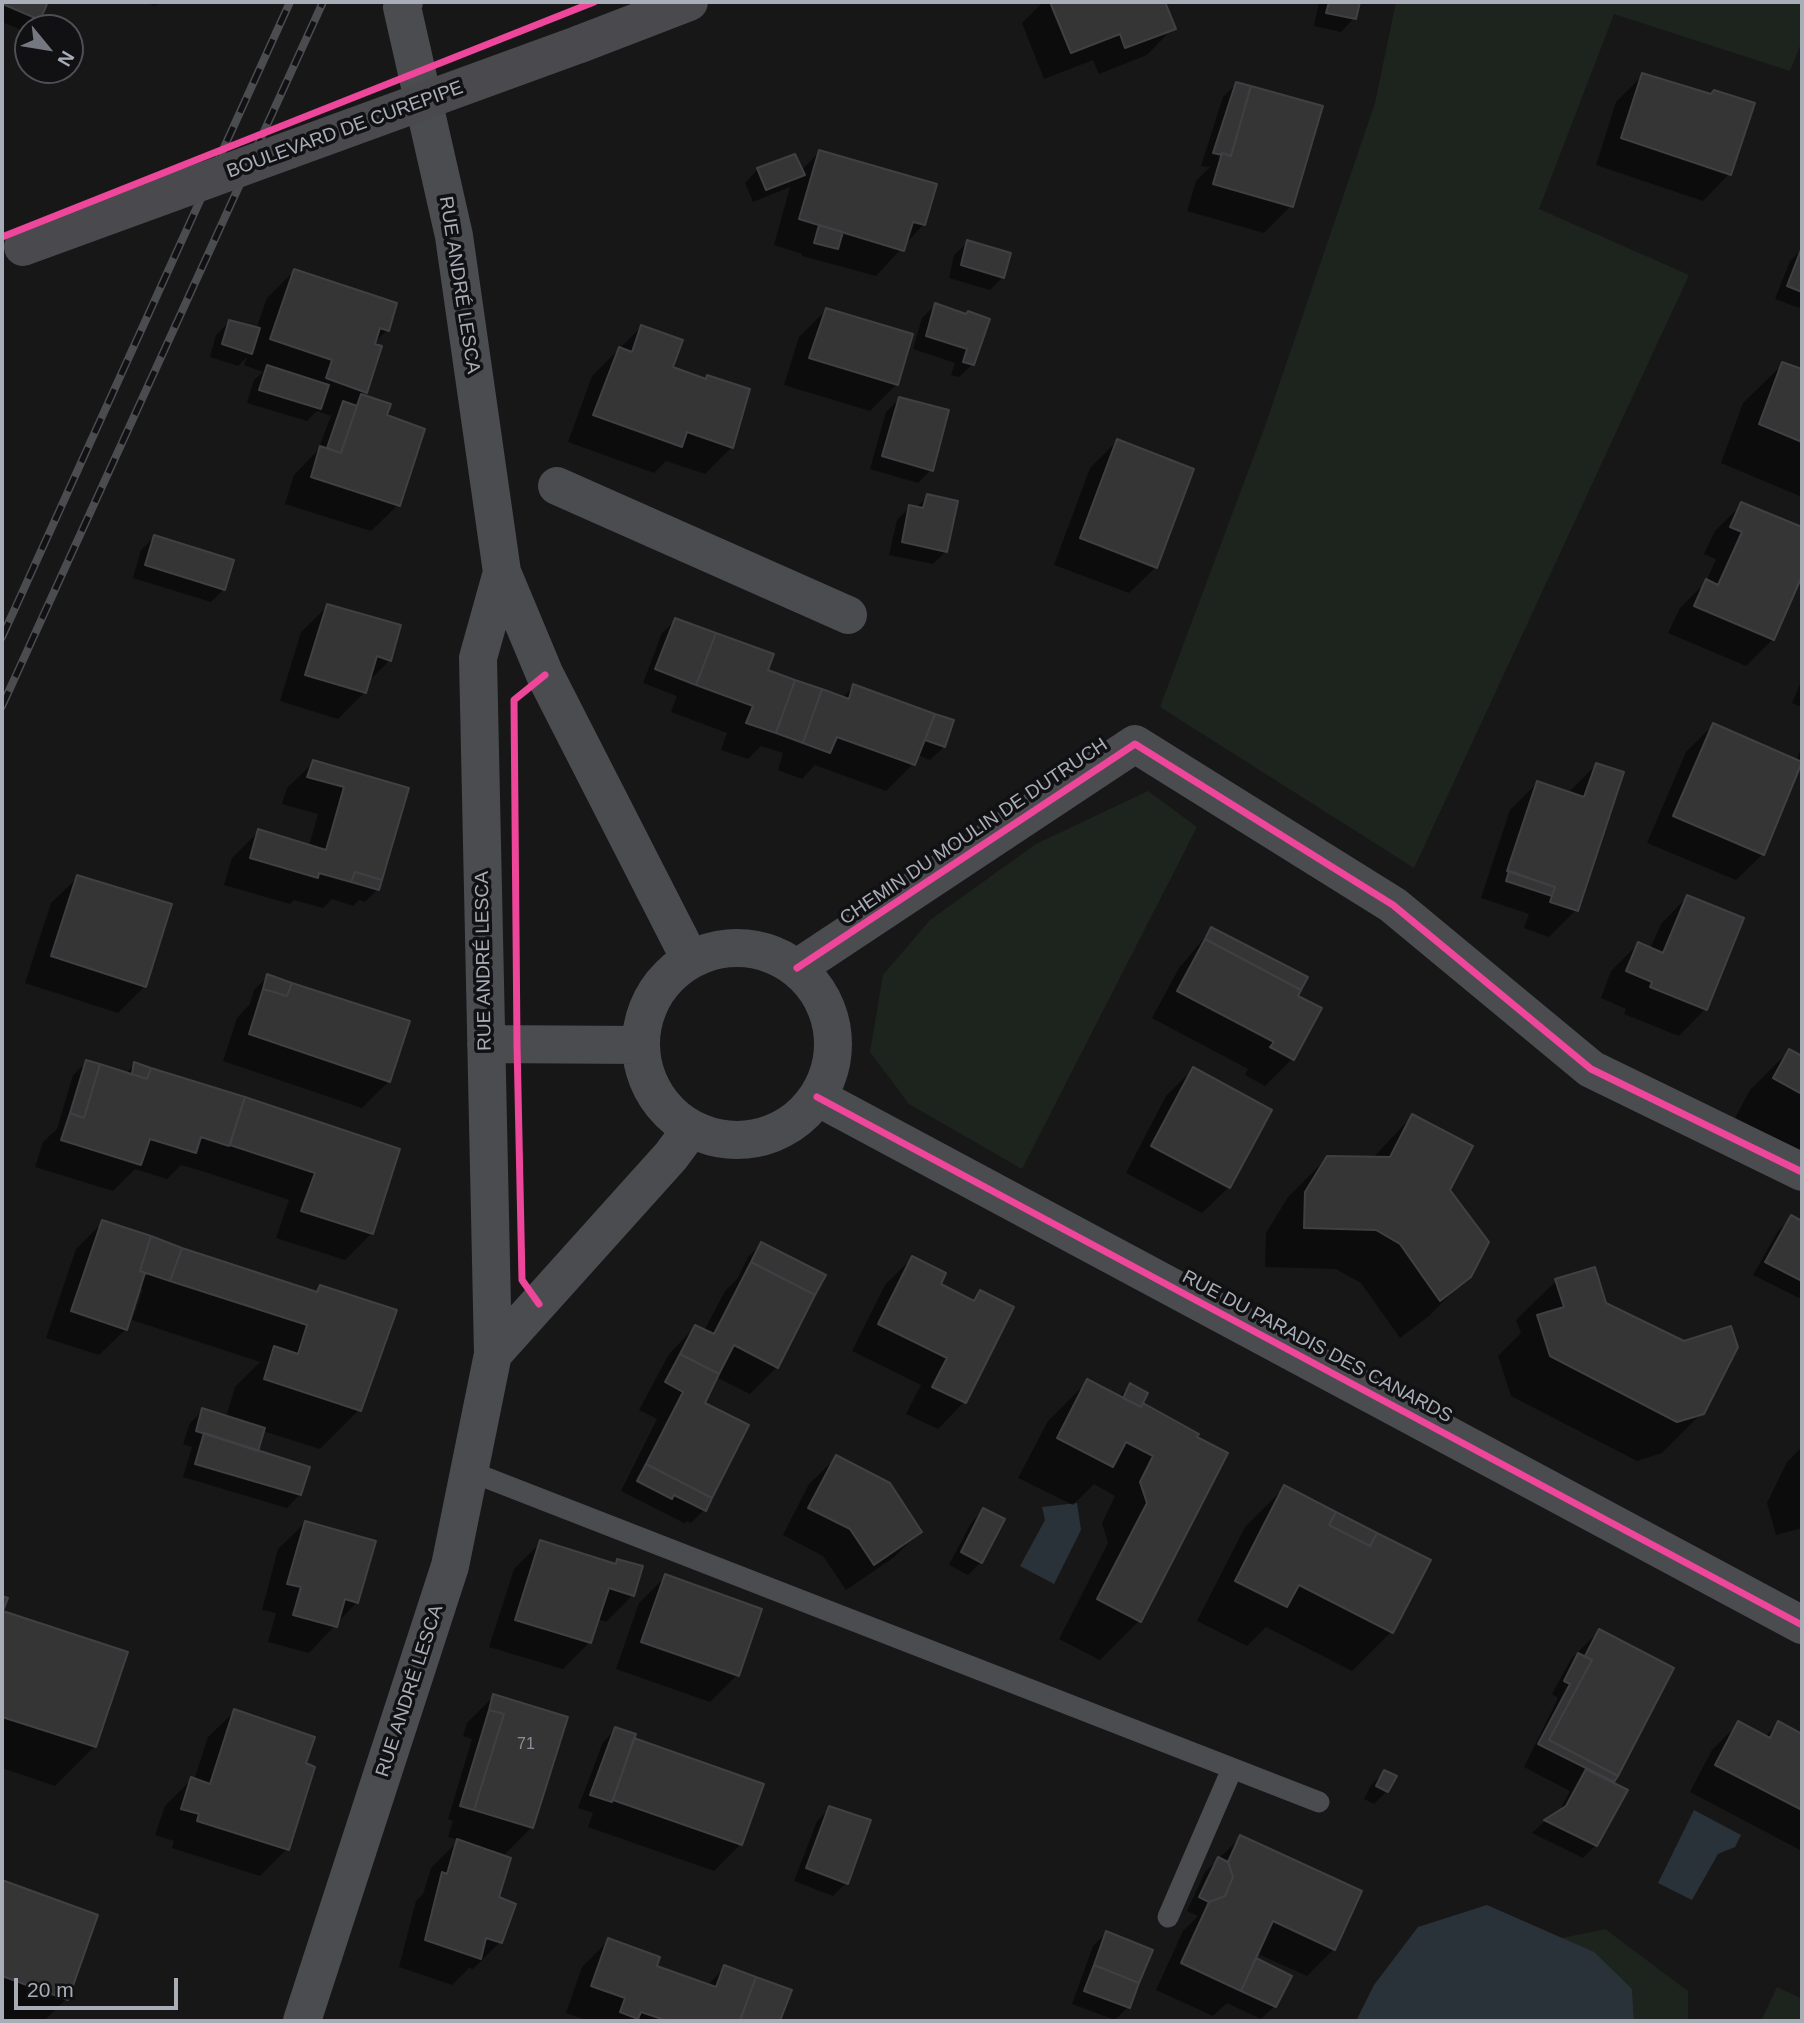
<!DOCTYPE html>
<html>
<head>
<meta charset="utf-8">
<style>
  body { margin:0 }
  #map { position:relative; width:1804px; height:2023px; overflow:hidden; background:#171717; font-family:Helvetica,sans-serif }
  canvas { display:block }
  .frame { position:absolute; inset:0; border:4px solid #a8adb8; pointer-events:none }
  .north { position:absolute; left:14px; top:14px; width:70px; height:70px; box-sizing:border-box; background:#111113; border:2px solid #4d4f55; border-radius:50%; rotate:120deg; font-size:19px; font-weight:700; line-height:28px; text-align:center; color:#a8adb8 }
  .north::after { content:''; display:block; margin:auto; width:24px; height:32px; background:#757880; clip-path:polygon(50% 0,100% 100%,50% 72%,0 100%) }
  .scale { position:absolute; left:14px; top:1978px; width:164px; height:32px; box-sizing:border-box; border:4px solid #a8adb8; border-top:0; padding-left:9px; font-size:21px; line-height:24px; white-space:nowrap; color:#a8adb8; -webkit-text-stroke:5px #111113; paint-order:stroke }
</style>
</head>
<body>
<div id="map">
<canvas width="1804" height="2023"></canvas>
<div class="frame"></div>
<div class="north">N</div>
<div class="scale">20 m</div>
</div>
<script>
const ctx = document.querySelector('canvas').getContext('2d');
ctx.lineJoin = 'round';
function paint(path, color) { ctx.fillStyle = color; ctx.fill(path, 'evenodd'); }
const poly = rows => new Path2D(rows.map(r => 'M' + r).join(''));
function trace(path, color, width, dash) { ctx.strokeStyle = color; ctx.lineWidth = width; ctx.lineCap = dash ? 'butt' : 'round'; ctx.setLineDash(dash || []); ctx.stroke(path); }
function drawText(font, color, halo, rows, align = 'center') {
  ctx.font = font + ' Helvetica,sans-serif'; ctx.lineWidth = 7; ctx.setLineDash([]); ctx.textBaseline = 'middle'; ctx.strokeStyle = halo; ctx.fillStyle = color; for (const [text, x, y, turn = 0] of rows) {
    ctx.save(); ctx.translate(x, y); ctx.rotate((+turn || 0) * Math.PI / 180); ctx.textAlign = isNaN(turn) ? turn : align; if (halo) ctx.strokeText(text, 0, 0); ctx.fillText(text, 0, 0); ctx.restore();
  }
}
const green = poly([
  [1396,2,1802,2,1802,41,1790,71,1614,14,1539,209,1689,275,1414,868,1160,707,1264,429,1375,103],
  [1148,791,1197,827,1022,1169,909,1104,870,1052,883,975,930,920,1036,844],
  [1605,1929,1688,1991,1688,2021,1634,2021,1632,1989,1562,1938],
  [1777,1987,1802,1999,1802,2021,1761,2021]
]);
const water = poly([
  [1077,1503,1081,1530,1054,1584,1020,1566,1045,1520,1042,1507],
  [1694,1810,1741,1835,1735,1847,1718,1854,1692,1900,1658,1883],
  [1487,1905,1594,1952,1632,1989,1634,2021,1356,2021,1374,1985,1418,1927]
]);
const shadow = poly([
  [2,2,47,2,39,19,26,32,2,22],
  [144,2,160,2,155,6],
  [1043,2,1163,2,1173,28,1147,55,1099,74,1093,60,1044,79,1022,23],
  [1319,2,1358,2,1354,18,1341,32,1314,26],
  [1643,75,1729,174,1703,201,1596,165,1616,102],
  [1236,84,1291,206,1264,233,1187,211,1196,181,1210,167,1201,166,1223,97],
  [819,152,924,224,876,276,802,256,802,254,774,245,790,187,753,202,745,183,758,169,801,171],
  [841,230,898,247,897,250,841,233],
  [968,242,1003,277,990,290,949,278,954,255],
  [1802,249,1802,305,1799,308,1775,299,1790,261],
  [294,271,395,304,387,330,373,345,365,392,361,396,384,416,398,505,371,531,285,504,294,475,318,450,331,416,317,411,307,421,247,403,254,380,263,372,244,365,247,357,238,366,210,357,216,335,229,322,256,329,267,298],
  [935,305,966,316,973,364,959,377,951,375,955,363,913,349,922,318],
  [826,310,896,385,870,411,784,385,799,337],
  [641,327,670,368,704,380,708,377,732,447,705,474,666,461,654,473,568,442,592,376],
  [1783,364,1802,371,1802,497,1721,463,1743,403],
  [899,399,931,470,918,483,870,469,886,412],
  [1117,441,1156,567,1129,593,1054,565,1090,468],
  [928,496,946,551,933,564,889,555,897,520,910,507,916,508],
  [1742,504,1802,529,1802,572,1773,639,1746,666,1668,633,1680,608,1706,582,1716,559,1704,554,1715,531],
  [154,537,224,589,211,602,133,578,141,550],
  [328,606,390,660,368,682,365,692,338,719,280,701,301,632],
  [676,620,766,671,842,698,854,686,952,722,944,747,930,760,918,755,913,764,886,791,815,765,802,779,778,770,783,753,761,746,748,759,721,750,727,733,671,712,677,696,643,683,662,633],
  [1802,679,1802,707,1792,703],
  [1713,725,1796,761,1802,746,1802,768,1799,766,1763,854,1736,880,1647,843,1686,752],
  [314,762,407,789,378,889,365,902,359,900,353,906,332,899,323,908,294,900,290,904,224,885,232,858,259,831,309,846,318,814,282,804,287,788],
  [1596,765,1576,910,1549,937,1524,928,1529,914,1481,898,1510,810,1537,783,1569,792],
  [78,877,145,986,118,1013,25,983,51,903],
  [1687,897,1742,919,1705,1009,1679,1036,1624,1014,1626,1009,1601,998,1611,971,1638,944,1650,949,1661,924],
  [1212,929,1296,996,1292,1059,1265,1086,1245,1075,1248,1069,1152,1018,1179,968],
  [268,976,389,1081,362,1108,223,1061,237,1018,250,1004,254,990],
  [1789,1051,1801,1057,1802,1056,1802,1153,1735,1118,1750,1090],
  [87,1062,125,1074,135,1064,398,1150,372,1233,345,1260,276,1238,289,1200,202,1171,181,1165,167,1179,135,1169,113,1191,35,1167,43,1142,57,1129,73,1075],
  [1193,1069,1229,1187,1202,1213,1126,1173,1166,1096],
  [1412,1116,1448,1191,1469,1276,1429,1316,1400,1338,1361,1283,1336,1269,1265,1267,1266,1233,1288,1197,1327,1158,1372,1159],
  [1791,1218,1802,1223,1802,1295,1799,1298,1753,1275,1778,1231],
  [103,1222,314,1293,320,1287,359,1410,320,1449,263,1431,256,1452,300,1494,287,1508,183,1477,192,1447,183,1444,190,1423,203,1410,226,1417,235,1387,260,1362,132,1320,143,1289,139,1288,126,1329,99,1355,46,1338,76,1249],
  [761,1244,777,1367,750,1394,716,1377,703,1403,704,1510,691,1523,687,1521,684,1523,621,1491,657,1419,639,1410,669,1354,695,1327,704,1331,725,1291,738,1278,748,1257],
  [912,1258,938,1285,971,1301,980,1292,1012,1307,964,1402,938,1429,906,1414,921,1385,852,1351,885,1285],
  [1556,1281,1605,1304,1702,1413,1662,1453,1637,1461,1511,1396,1498,1356,1521,1333,1516,1320],
  [1087,1382,1118,1398,1130,1385,1137,1411,1195,1438,1139,1621,1100,1660,1059,1639,1108,1543,1102,1523,1115,1496,1094,1484,1073,1505,1018,1478,1048,1421],
  [1802,1447,1802,1528,1776,1535,1767,1503,1787,1462],
  [836,1458,920,1532,893,1558,846,1590,823,1556,783,1535,809,1484],
  [1285,1487,1391,1632,1352,1671,1266,1627,1247,1646,1197,1621,1245,1527],
  [984,1510,981,1562,968,1575,949,1565,971,1523],
  [305,1523,357,1602,309,1653,268,1642,276,1613,262,1610,278,1549],
  [541,1542,613,1565,617,1561,641,1567,632,1596,606,1622,597,1619,590,1642,563,1669,489,1647,514,1569],
  [666,1576,760,1610,737,1675,710,1702,616,1669,639,1603],
  [2,1613,125,1653,95,1746,55,1786,2,1768],
  [1599,1631,1617,1775,1612,1783,1596,1845,1583,1858,1532,1833,1545,1821,1558,1813,1570,1791,1524,1767,1558,1698,1552,1694,1566,1668,1572,1658],
  [494,1696,532,1827,505,1854,492,1850,500,1942,473,1969,469,1968,452,1985,399,1967,416,1901,423,1894,431,1868,459,1840,448,1837,453,1821,448,1819,472,1739,463,1736,467,1723],
  [235,1711,304,1764,287,1849,260,1876,172,1848,174,1841,155,1835,165,1806,192,1779,194,1780,208,1737],
  [1739,1723,1765,1737,1778,1723,1802,1736,1802,1851,1690,1792,1712,1750],
  [616,1729,630,1745,741,1844,714,1871,588,1827,593,1813,578,1808,603,1742],
  [1385,1772,1387,1791,1374,1804,1364,1799,1371,1785],
  [830,1808,846,1883,833,1896,794,1881,817,1821],
  [1241,1837,1334,1949,1307,1976,1256,1953,1253,1959,1275,2006,1261,2019,1227,2003,1213,2016,1156,1990,1183,1931,1198,1916,1187,1911,1205,1872],
  [2,1882,96,1916,66,1999,44,2021,2,2021],
  [1106,1933,1128,2007,1115,2020,1072,2004,1093,1946],
  [609,1940,655,1967,707,1986,725,1967,789,1991,778,2021,589,2021,566,2013,582,1967]
]);
const building = poly([
  [6,2,48,2,40,20,5,5,6,2],
  [1050,2,1165,2,1176,29,1125,48,1120,34,1071,53,1050,2],
  [1329,2,1360,2,1356,19,1326,13,1329,2],
  [1642,73,1711,94,1714,90,1755,103,1731,175,1621,138,1642,73],
  [1236,82,1251,86,1231,156,1222,153,1222,155,1213,153,1236,82],
  [1251,86,1323,106,1293,207,1213,184,1222,153,1231,156,1251,86],
  [819,150,937,184,925,225,913,222,904,251,799,219,819,150],
  [795,154,805,175,766,190,757,168,795,154],
  [819,225,843,232,838,249,814,243,819,225],
  [967,240,1011,253,1004,278,961,265,967,240],
  [1802,247,1802,292,1787,286,1802,247],
  [294,269,397,303,389,331,380,328,375,344,382,346,367,393,326,378,332,360,270,339,294,269],
  [935,303,966,314,968,311,990,319,974,365,963,362,967,349,926,336,935,303],
  [826,308,913,334,898,385,809,358,826,308],
  [229,320,260,328,252,354,222,344,229,320],
  [641,325,683,340,673,367,706,379,707,375,750,389,733,448,687,432,682,447,593,415,619,347,632,352,641,325],
  [1782,362,1802,369,1802,442,1759,424,1782,362],
  [267,365,329,385,321,409,259,390,267,365],
  [361,394,391,404,387,415,425,429,400,506,311,477,320,446,341,453,361,394],
  [899,397,949,410,933,471,882,456,899,397],
  [343,401,357,406,341,453,327,448,343,401],
  [1117,439,1194,469,1157,568,1080,538,1117,439],
  [927,494,958,501,947,552,902,542,909,505,923,508,927,494],
  [1741,502,1802,527,1802,576,1774,640,1694,606,1706,579,1718,585,1742,532,1730,527,1741,502],
  [154,535,234,560,225,590,145,565,154,535],
  [327,604,401,625,391,661,377,656,366,693,305,675,327,604],
  [675,618,716,633,696,685,655,669,675,618],
  [716,633,774,654,768,670,795,680,776,733,746,723,753,706,696,685,716,633],
  [795,680,822,689,803,743,776,733,795,680],
  [853,684,935,714,915,765,837,737,830,753,803,743,822,689,849,699,853,684],
  [935,714,954,720,945,747,925,740,935,714],
  [1713,723,1802,762,1764,855,1673,816,1713,723],
  [313,760,409,788,382,880,355,872,351,882,319,873,318,878,250,858,258,829,326,850,344,787,307,777,313,760],
  [1596,763,1624,772,1578,911,1550,902,1555,887,1507,871,1537,781,1584,797,1596,763],
  [1509,871,1555,887,1552,896,1506,881,1509,871],
  [355,872,382,880,379,890,351,882,355,872],
  [77,875,172,904,146,987,51,956,77,875],
  [1687,895,1744,918,1707,1010,1650,987,1652,982,1626,971,1638,942,1663,953,1687,895],
  [1211,927,1308,977,1301,990,1205,939,1211,927],
  [1205,939,1301,990,1298,996,1322,1008,1294,1060,1270,1047,1274,1042,1177,991,1205,939],
  [267,974,292,983,287,996,263,989,267,974],
  [292,983,410,1021,390,1082,249,1034,263,989,287,996,292,983],
  [1789,1049,1802,1056,1802,1094,1773,1078,1789,1049],
  [86,1060,100,1064,84,1118,70,1113,86,1060],
  [134,1062,151,1068,147,1079,132,1074,134,1062],
  [100,1064,147,1079,151,1068,245,1097,229,1146,201,1137,196,1153,150,1139,141,1165,61,1140,70,1113,84,1118,100,1064],
  [1193,1067,1272,1110,1230,1188,1151,1146,1193,1067],
  [245,1097,400,1149,373,1234,301,1211,315,1173,230,1145,245,1097],
  [1412,1114,1473,1146,1450,1190,1489,1242,1471,1277,1440,1301,1400,1244,1376,1230,1304,1228,1305,1192,1327,1156,1390,1157,1412,1114],
  [1791,1215,1802,1221,1802,1281,1765,1262,1791,1215],
  [102,1220,151,1236,140,1271,145,1273,127,1330,71,1311,102,1220],
  [151,1236,182,1248,170,1281,140,1271,151,1236],
  [761,1242,826,1275,815,1295,751,1262,761,1242],
  [182,1248,317,1292,320,1285,397,1310,361,1411,264,1379,274,1346,298,1354,307,1325,170,1281,182,1248],
  [912,1256,946,1273,941,1284,974,1301,980,1290,1014,1307,966,1403,932,1387,947,1358,878,1324,912,1256],
  [751,1262,815,1295,778,1368,734,1345,719,1374,680,1354,695,1325,714,1334,751,1262],
  [1595,1267,1606,1303,1684,1341,1731,1326,1738,1347,1704,1414,1677,1422,1550,1356,1537,1315,1564,1307,1555,1279,1595,1267],
  [680,1354,719,1374,705,1403,749,1425,712,1498,646,1464,683,1392,665,1382,680,1354],
  [1087,1379,1141,1407,1143,1403,1199,1434,1197,1437,1228,1453,1141,1622,1097,1599,1147,1503,1140,1482,1153,1456,1126,1442,1113,1467,1057,1438,1087,1379],
  [1130,1383,1148,1393,1141,1407,1123,1398,1130,1383],
  [202,1408,265,1428,258,1451,196,1431,202,1408],
  [204,1433,310,1467,301,1495,195,1464,204,1433],
  [836,1455,890,1483,922,1532,874,1565,850,1529,808,1508,836,1455],
  [646,1464,712,1498,706,1511,674,1495,672,1499,637,1481,646,1464],
  [1284,1485,1336,1512,1329,1525,1370,1546,1377,1533,1431,1560,1393,1633,1299,1585,1287,1607,1235,1581,1284,1485],
  [983,1508,1005,1519,982,1563,961,1552,983,1508],
  [1336,1512,1377,1533,1370,1546,1329,1525,1336,1512],
  [305,1521,376,1541,358,1603,345,1599,337,1627,293,1615,301,1587,287,1584,305,1521],
  [540,1540,616,1564,617,1559,643,1566,634,1596,609,1588,591,1643,515,1620,540,1540],
  [665,1574,762,1609,739,1676,641,1642,665,1574],
  [2,1596,8,1598,3,1611,128,1652,96,1747,2,1717,2,1596],
  [1599,1629,1674,1668,1618,1776,1549,1740,1592,1660,1585,1656,1599,1629],
  [1578,1653,1592,1660,1549,1740,1618,1776,1614,1782,1538,1744,1570,1684,1564,1681,1578,1653],
  [493,1694,568,1717,533,1828,474,1810,504,1714,489,1710,493,1694],
  [234,1709,315,1737,306,1763,315,1767,289,1850,197,1821,199,1814,181,1809,191,1777,210,1784,234,1709],
  [489,1710,504,1714,474,1810,460,1806,489,1710],
  [1738,1721,1770,1738,1778,1721,1802,1734,1802,1810,1715,1765,1738,1721],
  [615,1727,636,1734,612,1802,590,1795,615,1727],
  [634,1738,764,1784,742,1845,613,1800,634,1738],
  [1586,1769,1628,1790,1597,1846,1544,1820,1566,1806,1586,1769],
  [1384,1770,1397,1776,1388,1792,1376,1786,1384,1770],
  [829,1806,871,1820,848,1884,806,1868,829,1806],
  [1240,1835,1362,1891,1335,1950,1273,1921,1241,1991,1181,1963,1209,1902,1225,1896,1233,1877,1228,1862,1240,1835],
  [457,1839,511,1858,499,1897,516,1904,502,1943,486,1938,481,1959,425,1940,442,1872,447,1874,457,1839],
  [1218,1857,1228,1862,1233,1877,1225,1896,1209,1902,1199,1897,1218,1857],
  [2,1880,98,1915,68,2000,2,1976,2,1880],
  [1106,1931,1153,1950,1139,1983,1094,1965,1106,1931],
  [608,1938,660,1957,657,1966,716,1987,724,1965,756,1977,740,2021,668,2021,641,2012,638,2019,620,2012,625,1998,591,1986,608,1938],
  [1256,1958,1292,1976,1276,2007,1241,1991,1256,1958],
  [1094,1965,1139,1983,1130,2008,1084,1991,1094,1965],
  [756,1977,792,1990,780,2021,740,2020,756,1977]
]);
const lane = poly([
  [469,1471,1319,1802],
  [1168,1917,1232,1769]
]);
const street = poly([
  [404,2,402,7,454,236,502,572,545,675,690,959],
  [557,486,848,615],
  '641 1044a96 96 0 1 1 192 0a96 96 0 1 1-192 0Z',
  [797,968,1135,744,1393,905,1591,1069,1802,1172],
  [486,1044,641,1045],
  [817,1097,1802,1625],
  [493,1354,478,658,502,572],
  [302,2021,450,1566,493,1354,671,1156,691,1129]
]);
const secondary = poly([
  [580,44,689,2]
]);
const rail = poly([
  [2,637,290,2],
  [2,706,323,2]
]);
const secondaryBridge = poly([
  [23,247,580,44]
]);
const cycleway = poly([
  [2,237,594,2],
  [797,968,1135,744,1393,905,1591,1069,1802,1172],
  [817,1097,1802,1625],
  [539,1304,522,1280,517,1044,514,700,545,675]
]);
const numberNames = [
  ["71",526,1745]
];
const streetNames = [
  ["BOULEVARD DE CUREPIPE",345,130,-20],
  ["RUE ANDRÉ LESCA",459,285,81],
  ["CHEMIN DU MOULIN DE DUTRUCH",974,832,-34],
  ["RUE ANDRÉ LESCA",484,961,-91],
  ["RUE DU PARADIS DES CANARDS",1317,1347,28],
  ["RUE ANDRÉ LESCA",410,1691,-72]
];
paint(green, '#1d241e');
paint(water, '#2a3239');
paint(shadow, '#0007');
paint(building, '#353536');
trace(building, '#3f4043', 2);
trace(lane, '#4b4c50', 21);
trace(street, '#4b4c50', 38);
trace(secondary, '#4a4a4e', 38);
trace(rail, '#4b4c4f', 8);
trace(rail, '#111113', 5, [16]);
trace(secondaryBridge, '#4a4a4e', 38);
trace(cycleway, '#ed469a', 7);
drawText('16px', '#8b8f98', null, numberNames);
drawText('19px', '#a8adb8', '#111113', streetNames);
</script>
</body>
</html>
